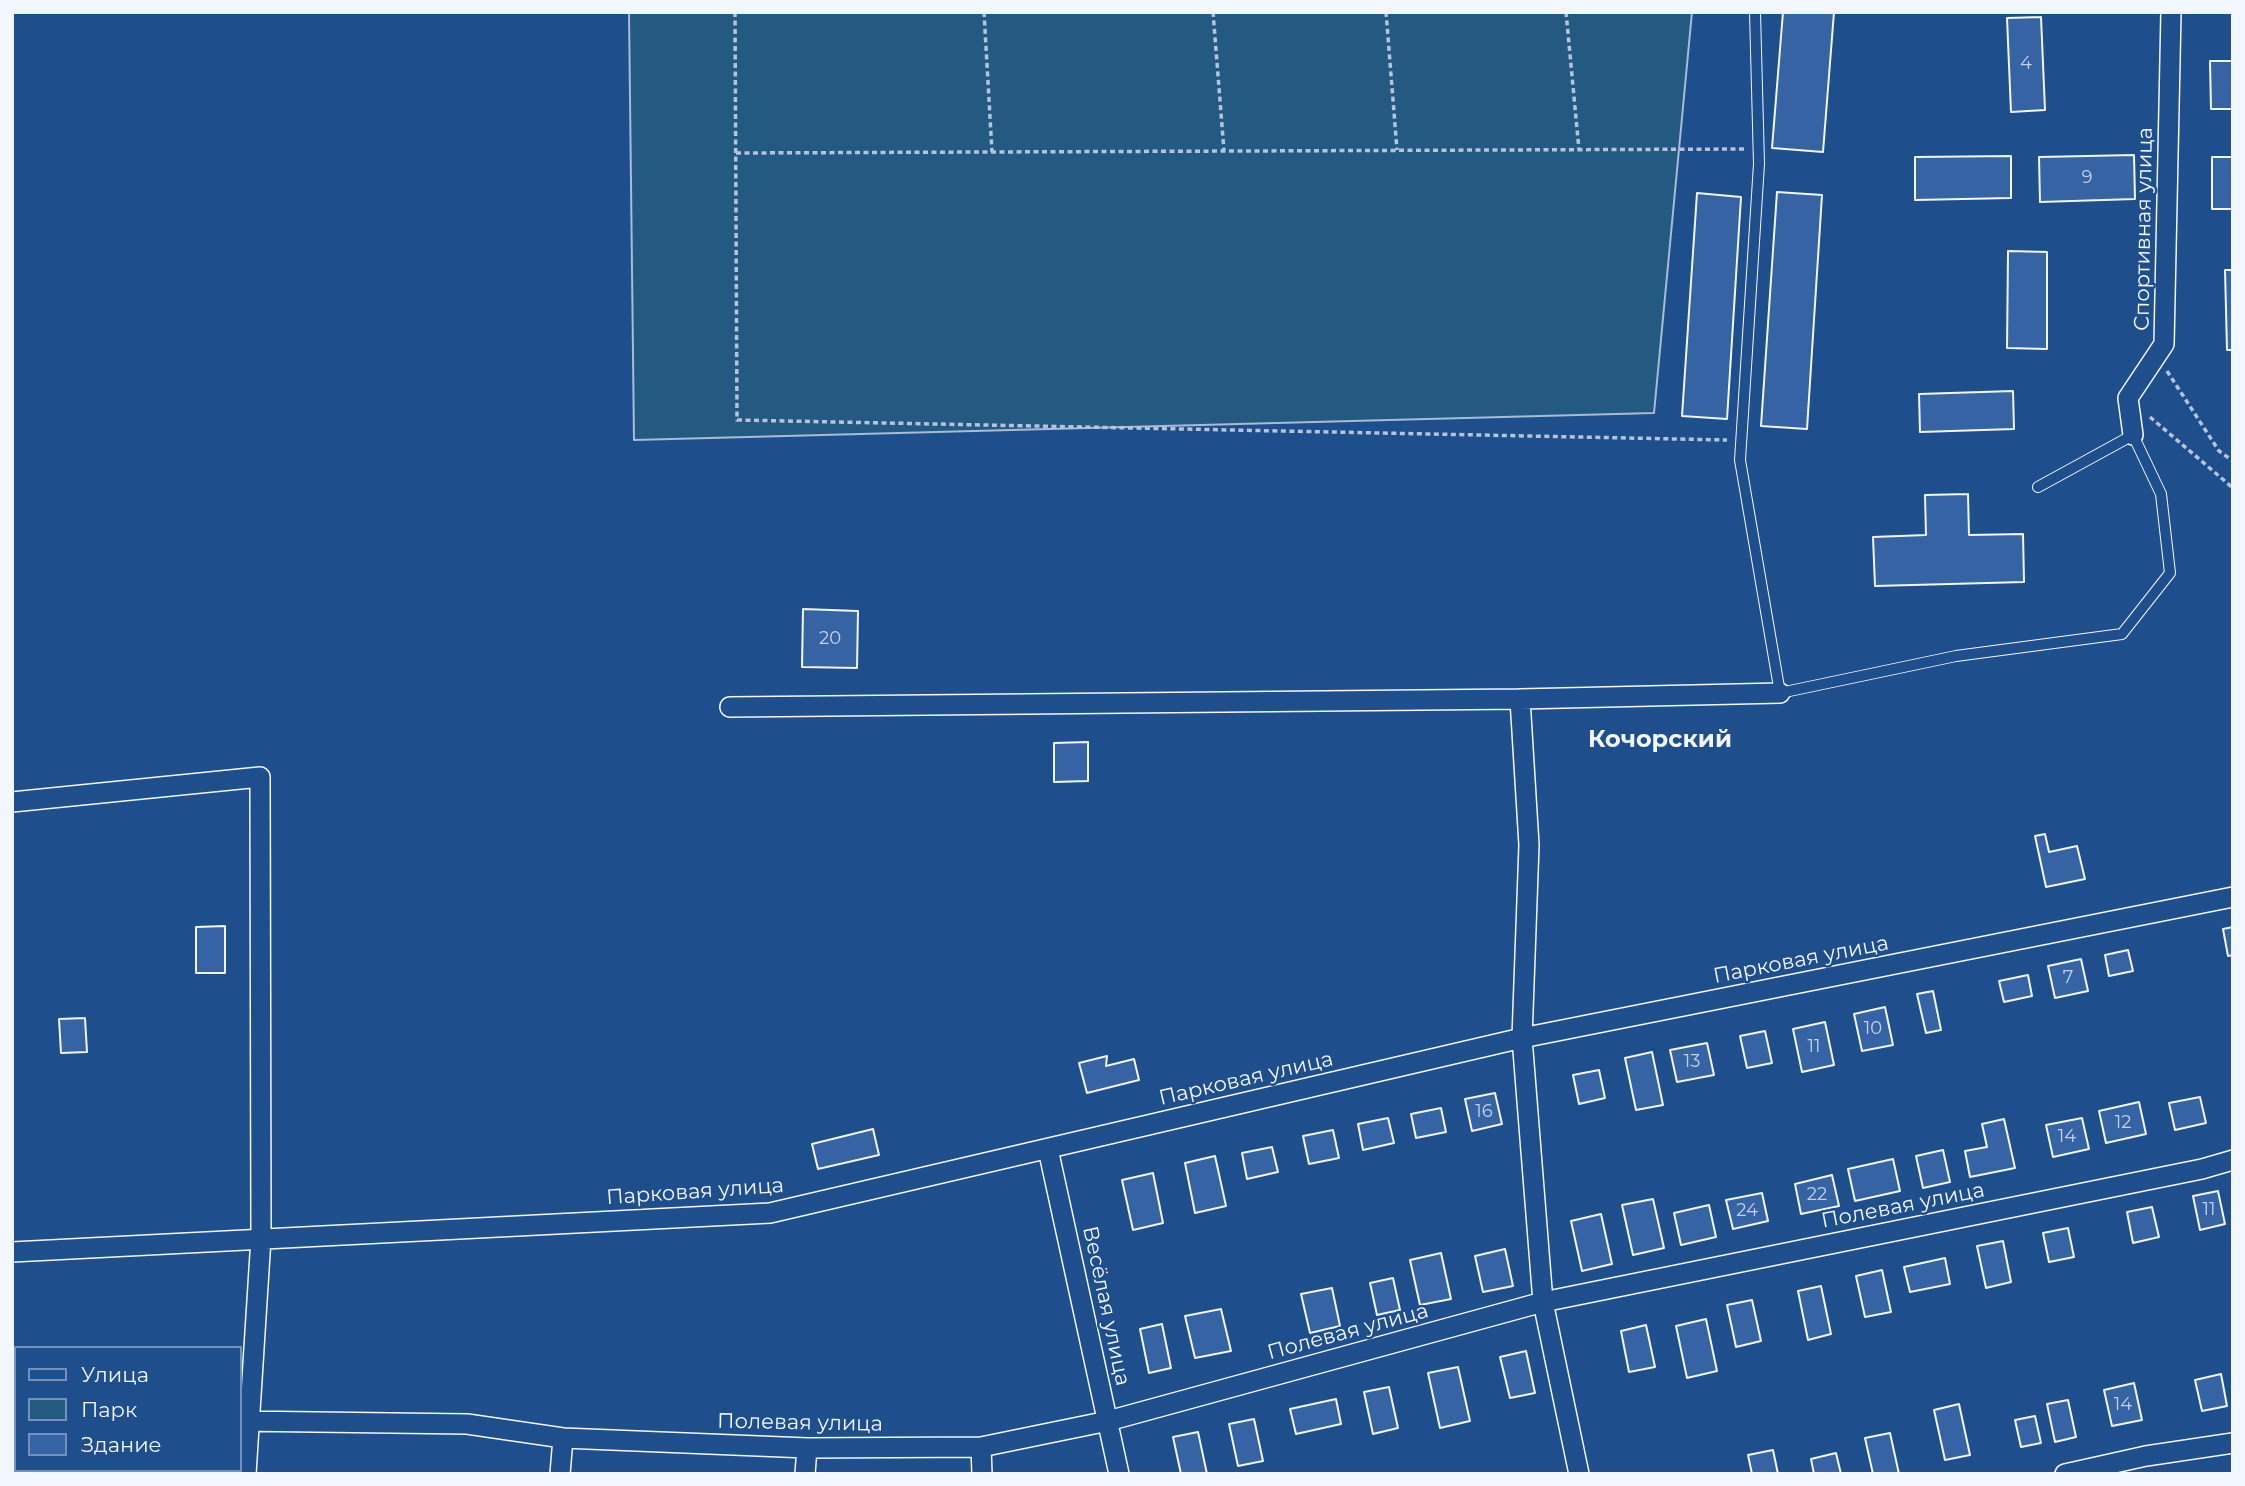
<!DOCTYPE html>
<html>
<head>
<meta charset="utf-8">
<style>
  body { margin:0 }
  #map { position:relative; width:2245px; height:1486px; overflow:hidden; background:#1f4e8c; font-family:Montserrat,sans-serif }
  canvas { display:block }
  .frame { position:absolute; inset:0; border:14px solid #f2f6ff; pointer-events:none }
  .legend { position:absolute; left:14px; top:1346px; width:228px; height:126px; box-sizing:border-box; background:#1f4e8c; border:2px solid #7391ba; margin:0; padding:9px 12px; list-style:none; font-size:21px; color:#f2f6ff }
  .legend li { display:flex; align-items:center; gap:14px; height:35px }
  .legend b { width:35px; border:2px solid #7391ba }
</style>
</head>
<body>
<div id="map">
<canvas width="2245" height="1486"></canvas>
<div class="frame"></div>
<ul class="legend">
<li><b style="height:9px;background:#1f4e8c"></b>Улица</li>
<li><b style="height:19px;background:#245a82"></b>Парк</li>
<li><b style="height:19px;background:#3563a3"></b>Здание</li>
</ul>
</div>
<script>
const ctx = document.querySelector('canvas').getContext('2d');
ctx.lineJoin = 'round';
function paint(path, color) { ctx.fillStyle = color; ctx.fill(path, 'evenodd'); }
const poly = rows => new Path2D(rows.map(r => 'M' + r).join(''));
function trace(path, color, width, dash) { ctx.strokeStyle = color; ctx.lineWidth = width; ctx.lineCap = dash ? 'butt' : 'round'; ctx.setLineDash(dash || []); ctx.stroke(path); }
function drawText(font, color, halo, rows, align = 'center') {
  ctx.font = font + ' Montserrat,sans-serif'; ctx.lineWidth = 5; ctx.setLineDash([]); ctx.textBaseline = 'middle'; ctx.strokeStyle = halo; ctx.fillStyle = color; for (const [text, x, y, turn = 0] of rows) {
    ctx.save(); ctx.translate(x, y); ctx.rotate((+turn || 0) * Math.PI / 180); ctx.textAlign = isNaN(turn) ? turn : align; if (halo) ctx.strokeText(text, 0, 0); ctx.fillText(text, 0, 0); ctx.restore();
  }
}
const green = poly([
  [629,12,1692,12,1654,413,634,440,629,12]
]);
const building = poly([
  [1783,12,1834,12,1823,152,1772,148,1783,12],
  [2041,17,2045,110,2011,112,2007,18,2041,17],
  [2210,61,2233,61,2233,109,2211,109,2210,61],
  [2134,155,2135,199,2040,202,2039,157,2134,155],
  [2011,156,2011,198,1915,200,1915,157,2011,156],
  [2212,157,2233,157,2233,209,2212,209,2212,157],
  [1777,192,1822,195,1807,429,1761,426,1777,192],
  [1697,193,1741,197,1727,419,1682,416,1697,193],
  [2008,251,2047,252,2047,349,2007,348,2008,251],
  [2225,270,2233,270,2233,350,2227,350,2225,270],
  [2013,391,2014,429,1920,432,1919,394,2013,391],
  [1968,494,1969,535,2023,534,2024,582,1875,586,1873,537,1926,535,1925,495,1968,494],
  [803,609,858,611,857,668,802,667,803,609],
  [1088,742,1088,781,1054,782,1054,743,1088,742],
  [2045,834,2049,852,2077,846,2085,879,2046,887,2035,836,2045,834],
  [225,926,225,973,196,973,196,927,225,926],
  [2233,927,2233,955,2228,956,2223,929,2233,927],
  [2128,950,2133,971,2109,976,2105,955,2128,950],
  [2081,959,2088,991,2055,998,2048,966,2081,959],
  [2028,975,2032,996,2004,1002,1999,981,2028,975],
  [1933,991,1941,1030,1926,1033,1917,994,1933,991],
  [1885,1007,1893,1045,1862,1051,1854,1014,1885,1007],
  [85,1018,87,1052,61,1053,59,1019,85,1018],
  [1825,1022,1834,1065,1802,1072,1793,1029,1825,1022],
  [1765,1031,1772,1063,1747,1068,1740,1036,1765,1031],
  [1707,1043,1714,1075,1677,1082,1670,1050,1707,1043],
  [1652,1052,1663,1105,1636,1110,1625,1058,1652,1052],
  [1107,1056,1106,1066,1134,1059,1139,1080,1087,1093,1079,1063,1107,1056],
  [1599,1070,1605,1098,1579,1104,1573,1075,1599,1070],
  [1495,1093,1502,1124,1472,1131,1465,1099,1495,1093],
  [2200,1097,2206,1123,2175,1130,2169,1103,2200,1097],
  [2139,1102,2146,1134,2106,1143,2099,1111,2139,1102],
  [1441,1108,1446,1132,1416,1138,1411,1114,1441,1108],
  [1388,1118,1394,1143,1363,1150,1358,1124,1388,1118],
  [2082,1118,2089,1149,2053,1157,2046,1125,2082,1118],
  [2004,1119,2015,1168,1970,1177,1965,1151,1987,1147,1982,1124,2004,1119],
  [873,1129,879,1155,818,1169,812,1144,873,1129],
  [1333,1130,1339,1158,1309,1164,1303,1136,1333,1130],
  [1272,1147,1278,1172,1247,1179,1242,1153,1272,1147],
  [1943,1150,1950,1182,1923,1188,1916,1156,1943,1150],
  [1215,1156,1226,1206,1195,1213,1185,1163,1215,1156],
  [1893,1159,1900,1191,1855,1201,1848,1169,1893,1159],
  [1153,1173,1163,1223,1133,1230,1122,1180,1153,1173],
  [1832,1175,1839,1206,1801,1214,1795,1184,1832,1175],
  [2218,1191,2225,1224,2200,1230,2193,1196,2218,1191],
  [1762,1193,1768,1221,1733,1229,1726,1200,1762,1193],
  [1653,1199,1664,1248,1633,1255,1622,1205,1653,1199],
  [1709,1205,1716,1237,1681,1245,1674,1213,1709,1205],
  [2152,1207,2159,1237,2133,1243,2127,1212,2152,1207],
  [1601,1214,1612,1264,1582,1271,1571,1221,1601,1214],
  [2068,1228,2074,1257,2049,1262,2043,1233,2068,1228],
  [2003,1241,2011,1282,1986,1288,1977,1246,2003,1241],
  [1505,1249,1513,1286,1483,1292,1475,1256,1505,1249],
  [1441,1253,1451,1299,1420,1305,1410,1260,1441,1253],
  [1945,1258,1950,1284,1910,1292,1904,1267,1945,1258],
  [1882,1270,1891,1312,1865,1317,1856,1276,1882,1270],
  [1393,1278,1400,1310,1377,1315,1370,1283,1393,1278],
  [1821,1286,1831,1334,1808,1340,1798,1291,1821,1286],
  [1332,1288,1340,1326,1310,1333,1301,1294,1332,1288],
  [1752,1300,1761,1341,1736,1347,1727,1305,1752,1300],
  [1221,1309,1231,1351,1195,1358,1185,1316,1221,1309],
  [1706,1319,1717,1371,1687,1378,1676,1326,1706,1319],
  [1162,1324,1171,1368,1149,1373,1140,1329,1162,1324],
  [1646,1325,1655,1367,1629,1372,1621,1331,1646,1325],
  [1526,1351,1535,1393,1510,1398,1500,1357,1526,1351],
  [1458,1367,1470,1421,1440,1428,1428,1373,1458,1367],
  [2221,1374,2227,1406,2202,1411,2195,1380,2221,1374],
  [2134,1383,2142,1420,2112,1426,2104,1390,2134,1383],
  [1389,1387,1398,1428,1373,1434,1364,1392,1389,1387],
  [1336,1399,1341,1424,1296,1434,1290,1409,1336,1399],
  [2068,1400,2076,1437,2055,1442,2047,1404,2068,1400],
  [1959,1404,1970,1455,1945,1460,1934,1410,1959,1404],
  [2035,1416,2041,1443,2021,1447,2015,1420,2035,1416],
  [1254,1419,1263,1461,1238,1466,1229,1424,1254,1419],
  [1198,1432,1207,1474,1181,1474,1173,1437,1198,1432],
  [1890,1433,1899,1474,1873,1474,1865,1438,1890,1433],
  [1773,1450,1778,1474,1752,1474,1748,1455,1773,1450],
  [1836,1453,1841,1474,1814,1474,1811,1459,1836,1453]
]);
const path = poly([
  [735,12,737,420,1727,440],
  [984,12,992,152],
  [1213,12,1224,151],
  [1386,12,1397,150],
  [1566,12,1579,150],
  [736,153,1746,149],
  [2167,371,2219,451,2233,461],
  [2150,417,2233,488]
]);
const lane = poly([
  [1755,12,1759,164,1740,460,1780,693,1956,656,2122,634,2170,573,2161,494,2133,435,2038,487]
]);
const street = poly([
  [2133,435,2128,398,2164,344,2171,12],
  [1520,699,1529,845,1522,1038,1543,1302,1579,1474],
  [730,707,1520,699,1780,693],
  [12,802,260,777,261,1238,246,1474],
  [1048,1149,1119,1474],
  [12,1252,770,1213,1522,1038,2233,897],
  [12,1412,16,1413],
  [240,1421,467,1424,563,1438,807,1448,981,1447,1108,1421,1543,1302,2202,1169,2233,1160],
  [981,1447,982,1474],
  [560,1474,563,1438],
  [805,1474,807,1448],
  [2065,1474,2146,1456,2233,1443]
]);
const numberNames = [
  ["4",2026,64],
  ["9",2087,178],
  ["20",830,639],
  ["7",2068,978],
  ["10",1873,1029],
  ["11",1814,1047],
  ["13",1692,1062],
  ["16",1484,1112],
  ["12",2123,1123],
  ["14",2067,1137],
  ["22",1817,1195],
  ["11",2209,1210],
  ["24",1747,1211],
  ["14",2123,1405]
];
const streetNames = [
  ["Спортивная улица",2144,229,-89],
  ["Парковая улица",1801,960,-11],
  ["Парковая улица",1246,1079,-13],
  ["Парковая улица",695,1192,-4],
  ["Полевая улица",1903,1206,-11],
  ["Весёлая улица",1106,1306,78],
  ["Полевая улица",1348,1332,-15],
  ["Полевая улица",800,1423,1]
];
const quarterNames = [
  ["Кочорский",1660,740]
];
paint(green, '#245a82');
trace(green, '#a8bbd7', 2);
paint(building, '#3563a3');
trace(building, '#f2f6ff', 2);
trace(lane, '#f2f6ff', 12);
trace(street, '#f2f6ff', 22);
trace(path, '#b3c4dc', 3.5, [5, 3.5]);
trace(lane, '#1f4e8c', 10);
trace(street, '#1f4e8c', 19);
drawText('18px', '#c3d1e8', null, numberNames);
drawText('21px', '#f2f6ff', '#1f4e8c', streetNames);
drawText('bold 24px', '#f2f6ff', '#1f4e8c', quarterNames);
</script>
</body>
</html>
